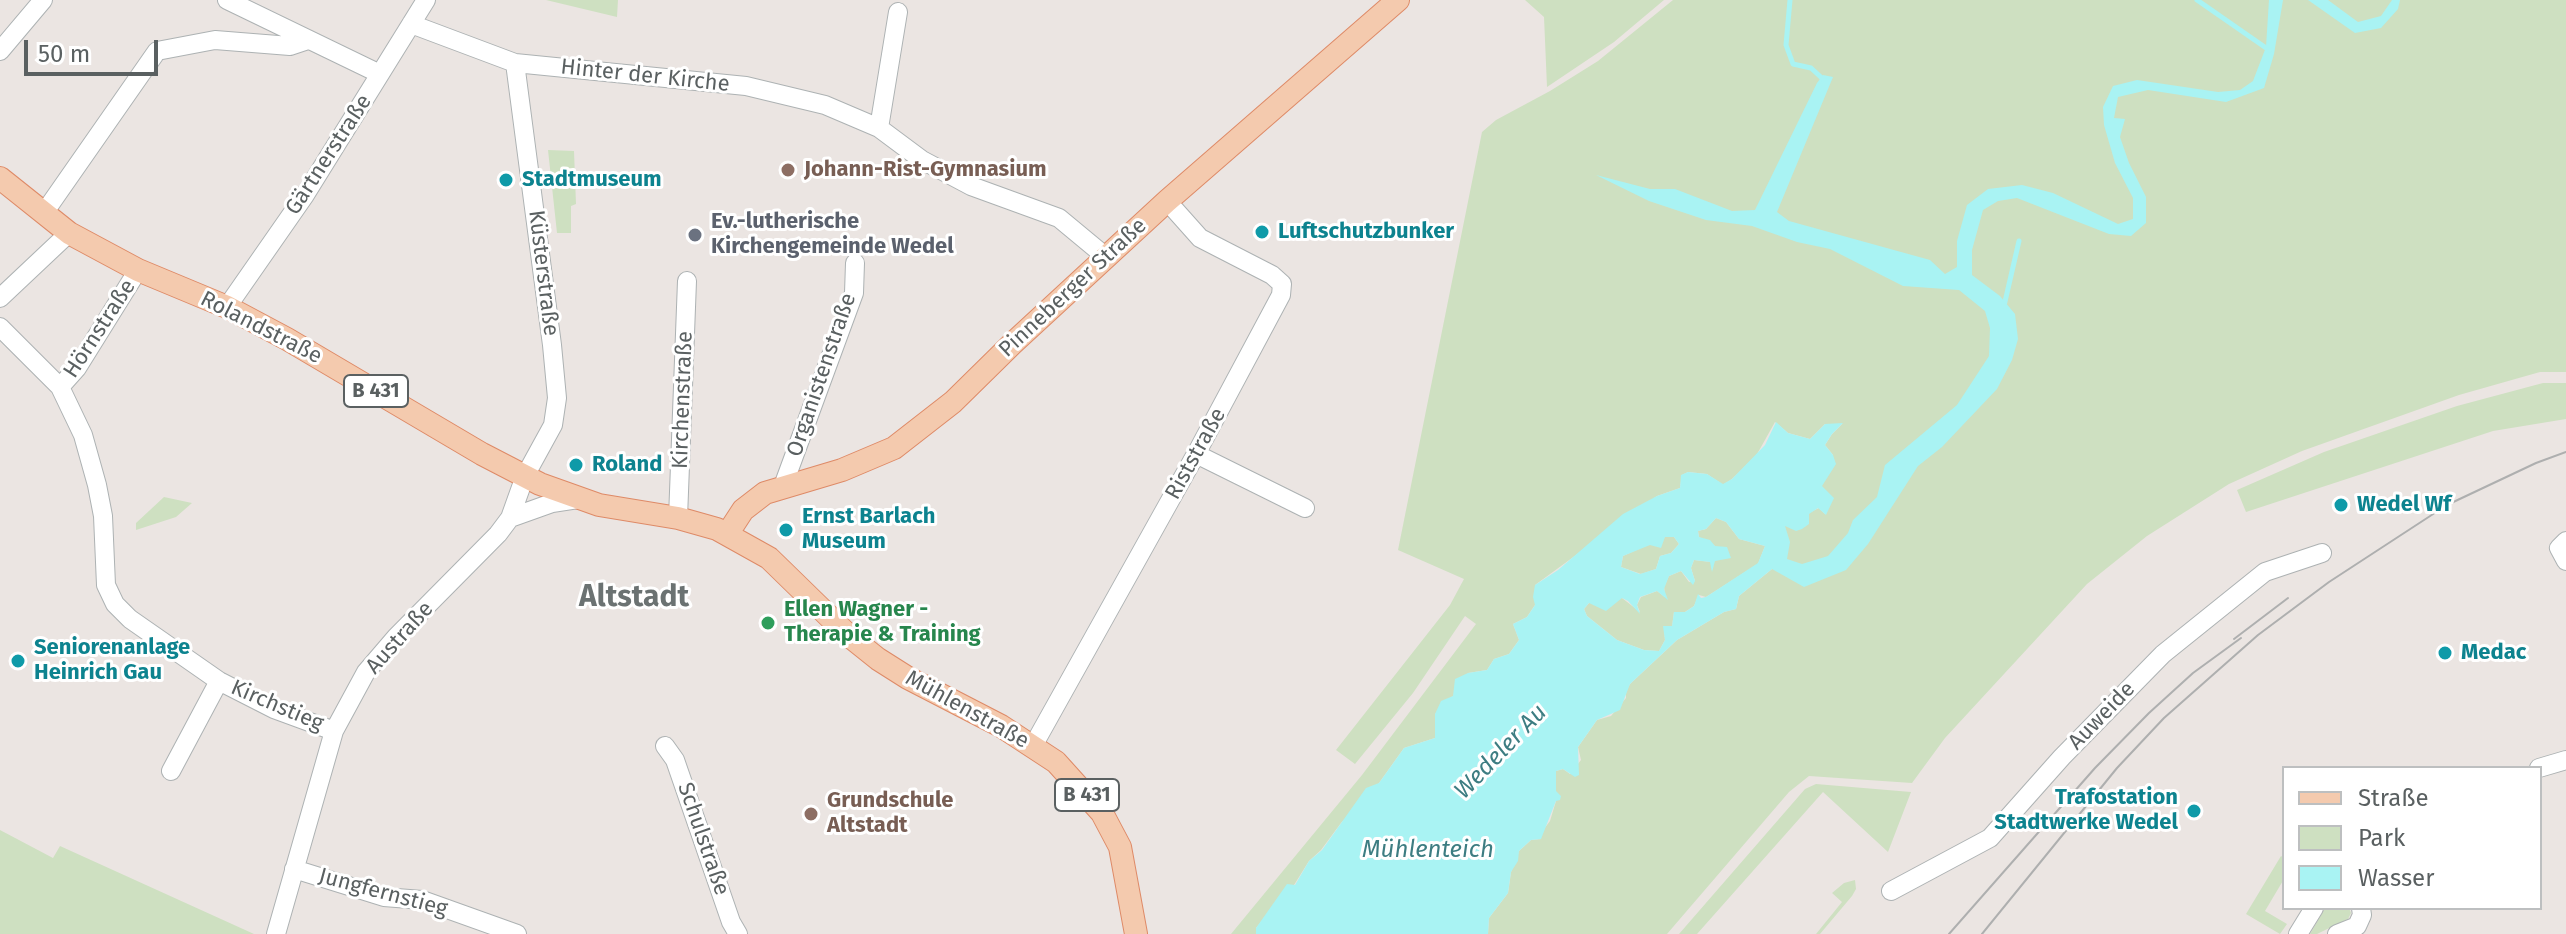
<!DOCTYPE html>
<html>
<head>
<meta charset="utf-8">
<style>
  body { margin:0 }
  #map { position:relative; width:2566px; height:934px; overflow:hidden; background:#ebe5e2; font-family:"Fira Sans",sans-serif }
  canvas { display:block }
  .legend { position:absolute; left:2282px; top:766px; width:260px; height:144px; box-sizing:border-box; background:#fff; border:2px solid #bdbfc0; margin:0; padding:10px 14px; list-style:none; font-size:24px; color:#5a6061 }
  .legend li { display:flex; align-items:center; gap:16px; height:40px }
  .legend b { width:40px; border:2px solid #bdbfc0 }
  .scale { position:absolute; left:24px; top:40px; width:134px; height:36px; box-sizing:border-box; border:4px solid #5a6061; border-top:0; padding-left:10px; font-size:24px; line-height:28px; white-space:nowrap; color:#5a6061; -webkit-text-stroke:6px #fff; paint-order:stroke }
</style>
</head>
<body>
<div id="map">
<canvas width="2566" height="934"></canvas>
<ul class="legend">
<li><b style="height:10px;background:#f4caae"></b>Straße</li>
<li><b style="height:22px;background:#cee0c1"></b>Park</li>
<li><b style="height:22px;background:#a9f3f3"></b>Wasser</li>
</ul>
<div class="scale">50 m</div>
</div>
<script>
const ctx = document.querySelector('canvas').getContext('2d');
ctx.lineJoin = 'round';
function paint(path, color) { ctx.fillStyle = color; ctx.fill(path, 'evenodd'); }
const poly = rows => new Path2D(rows.map(r => 'M' + r).join(''));
function trace(path, color, width, dash) { ctx.strokeStyle = color; ctx.lineWidth = width; ctx.lineCap = dash ? 'butt' : 'round'; ctx.setLineDash(dash || []); ctx.stroke(path); }
function drawText(font, color, halo, rows, align = 'center') {
  ctx.font = font + ' "Fira Sans",sans-serif'; ctx.lineWidth = 6; ctx.setLineDash([]); ctx.textBaseline = 'middle'; ctx.strokeStyle = halo; ctx.fillStyle = color; for (const [text, x, y, turn = 0] of rows) {
    ctx.save(); ctx.translate(x, y); ctx.rotate((+turn || 0) * Math.PI / 180); ctx.textAlign = isNaN(turn) ? turn : align; if (halo) ctx.strokeText(text, 0, 0); ctx.fillText(text, 0, 0); ctx.restore();
  }
}
const green = poly([
  [546,0,618,0,617,17],
  [1525,0,1664,0,1614,42,1547,87,1544,17],
  [1673,0,2566,0,2566,372,2540,372,2459,395,2302,451,2229,484,2147,536,2087,584,1945,738,1912,783,1809,776,1789,792,1667,934,1488,934,1489,918,1508,893,1511,872,1519,851,1531,840,1541,839,1541,833,1550,821,1556,801,1556,771,1563,769,1570,774,1581,760,1578,747,1597,720,1611,716,1626,698,1626,691,1630,684,1677,640,1724,612,1736,609,1739,596,1772,569,1785,524,1819,508,1825,514,1821,487,1833,455,1825,445,1832,434,1842,424,1825,424,1810,439,1788,433,1775,422,1756,456,1732,479,1723,485,1707,474,1688,472,1682,475,1680,488,1657,496,1535,585,1535,605,1527,617,1513,624,1519,640,1509,654,1494,659,1487,670,1468,673,1453,696,1435,714,1435,738,1404,748,1379,783,1341,823,1321,850,1309,861,1294,885,1256,928,1256,934,1231,934,1362,775,1476,624,1465,616,1413,693,1355,764,1336,750,1450,605,1464,579,1398,550,1482,132,1496,120,1550,91,1598,61],
  [548,150,574,151,576,204,571,206,571,233,557,233],
  [2543,383,2566,383,2566,419,2493,431,2246,512,2237,490,2324,452,2457,406],
  [164,497,192,503,176,517,136,530,136,523],
  [1716,518,1726,522,1739,539,1765,546,1758,564,1706,597,1699,595,1694,606,1685,612,1674,612,1672,627,1664,626,1665,640,1659,651,1644,650,1617,640,1587,616,1584,609,1589,603,1622,598,1640,612,1637,605,1641,597,1657,591,1665,597,1664,586,1669,576,1681,571,1689,582,1695,581,1691,568,1694,560,1711,562,1712,570,1715,546,1699,537,1698,531,1706,529],
  [1665,537,1674,537,1679,544,1671,553,1660,556,1656,569,1641,574,1621,567,1623,556],
  [1816,784,1911,792,1888,852,1823,792,1697,934,1679,934,1805,789],
  [0,830,53,858,60,846,254,934,0,934],
  [2281,856,2284,858,2284,879,2265,911,2287,924,2280,934,2246,914],
  [1855,880,1856,889,1852,896,1820,934,1816,934,1842,902,1832,893,1844,883],
  [2325,908,2349,908,2351,913,2348,919,2317,934,2310,934]
]);
const water = poly([
  [2269,0,2283,0,2274,54,2264,88,2226,102,2148,90,2118,97,2114,118,2125,119,2120,137,2129,163,2146,197,2146,223,2131,236,2109,234,2017,198,1998,201,1983,210,1972,250,1972,275,2000,296,2015,314,2018,339,2012,360,1997,389,1942,447,1918,466,1868,544,1846,570,1804,587,1772,569,1739,596,1736,609,1724,612,1677,640,1630,684,1620,710,1597,720,1578,747,1579,775,1575,777,1563,769,1556,771,1556,791,1561,796,1560,800,1556,801,1541,839,1531,840,1519,851,1518,861,1511,872,1508,893,1489,918,1488,934,1256,934,1256,928,1287,884,1295,885,1309,861,1322,850,1366,788,1379,783,1404,748,1435,738,1435,714,1441,701,1453,696,1455,679,1468,673,1487,670,1494,659,1509,654,1519,640,1513,624,1527,617,1535,605,1533,597,1535,585,1558,570,1623,514,1657,496,1680,488,1681,475,1688,472,1707,474,1723,484,1732,479,1765,445,1776,422,1788,433,1810,439,1825,424,1843,423,1832,434,1825,445,1833,455,1836,464,1822,486,1834,498,1826,515,1818,508,1809,514,1809,524,1802,529,1796,531,1785,526,1790,542,1787,559,1802,564,1828,556,1848,533,1853,520,1877,497,1885,465,1957,405,1989,356,1990,328,1985,311,1959,290,1903,286,1830,249,1797,242,1752,226,1706,220,1649,201,1596,175,1650,189,1675,189,1732,211,1755,210,1817,83,1823,75,1833,77,1777,212,1789,221,1930,260,1945,274,1957,267,1957,241,1967,205,1988,189,2022,185,2053,193,2118,224,2133,219,2133,198,2115,163,2104,125,2103,107,2113,86,2137,80,2218,92,2240,90,2253,81,2266,47],
  [1716,518,1726,522,1739,539,1765,546,1758,563,1706,597,1701,598,1698,594,1694,606,1685,612,1674,612,1672,626,1663,626,1665,640,1659,651,1644,650,1617,640,1587,616,1584,609,1589,603,1606,611,1622,598,1628,601,1640,614,1637,605,1640,597,1657,591,1668,600,1664,589,1669,576,1681,571,1693,585,1695,581,1691,568,1694,560,1710,562,1712,572,1715,561,1731,558,1727,547,1715,546,1710,540,1699,537,1698,531,1706,529],
  [1665,537,1674,537,1679,544,1671,553,1660,556,1656,569,1640,574,1621,567,1623,556,1650,545,1661,548],
  [2308,0,2328,0,2358,22,2381,16,2392,0,2400,0,2398,9,2381,28,2355,33]
]);
const stream = poly([
  [1790,0,1786,45,1793,64,1811,68,1824,80],
  [2197,0,2269,50],
  [2004,306,2019,241]
]);
const minor = poly([
  [227,0,380,74],
  [411,24,515,63,746,86,825,105,879,128,922,160,971,186,1059,218,1106,257],
  [0,51,43,0],
  [879,128,898,12],
  [44,213,157,51,215,40,290,46,308,40],
  [0,298,69,233],
  [227,307,305,195,426,0],
  [0,327,60,387,83,435,97,485,103,516,106,585,115,604,130,619,219,681,274,709,334,731],
  [60,387,77,368,138,270],
  [1196,454,1305,508],
  [783,486,854,293,855,263],
  [510,518,552,503,578,499],
  [678,518,687,281],
  [2566,541,2559,548,2566,561],
  [665,746,675,760,731,922,738,934],
  [1033,746,1196,454,1281,295,1282,284,1272,275,1200,238,1167,201],
  [2539,768,2566,760],
  [171,771,219,681],
  [294,869,384,897,422,900,517,934],
  [1891,891,1990,838,2062,757,2163,654,2265,572,2322,553],
  [276,934,334,731,366,672,396,637,498,534,510,518,525,476,553,425,557,398,552,345,515,63],
  [2298,934,2314,908],
  [2337,934,2357,926,2362,915,2361,908]
]);
const major = poly([
  [0,178,69,233,138,270,227,307,287,339,482,454,540,484,599,505,678,518,717,529,769,558,848,635,878,659,908,678,1001,726,1056,762,1102,813,1120,847,1136,934],
  [728,533,743,510,765,493,842,470,894,448,953,402,1012,344,1167,201,1398,0]
]);
const tram = poly([
  [2234,639,2288,598],
  [1949,934,2095,768,2149,713,2193,673,2241,638],
  [1982,934,2117,768,2164,718,2258,635,2329,582,2447,505,2536,463,2566,452]
]);
const markers = [
  [788,170,8,"#8d6e63"],
  [506,180,8,"#0f9aa8"],
  [1262,232,8,"#0f9aa8"],
  [695,235,8,"#6b7280"],
  [576,465,8,"#0f9aa8"],
  [2341,505,8,"#0f9aa8"],
  [786,530,8,"#0f9aa8"],
  [768,623,8,"#2e9e5b"],
  [2445,653,8,"#0f9aa8"],
  [18,661,8,"#0f9aa8"],
  [2194,811,8,"#0f9aa8"],
  [811,814,8,"#8d6e63"]
];
const shields = [
  [376,391,64],
  [1087,795,64]
];
const shieldNames = [
  ["B 431",376,391],
  ["B 431",1087,795]
];
const streetNames = [
  ["Hinter der Kirche",645,76,6],
  ["Gärtnerstraße",329,155,-57],
  ["Küsterstraße",543,273,83],
  ["Pinneberger Straße",1073,288,-43],
  ["Rolandstraße",261,328,27],
  ["Hörnstraße",100,329,-57],
  ["Organistenstraße",822,375,-71],
  ["Kirchenstraße",683,400,-88],
  ["Riststraße",1196,454,-61],
  ["Austraße",400,638,-48],
  ["Kirchstieg",277,706,23],
  ["Mühlenstraße",967,710,29],
  ["Auweide",2102,716,-46],
  ["Schulstraße",703,839,71],
  ["Jungfernstieg",383,893,15]
];
const educationNames = [
  ["Johann-Rist-Gymnasium",804,170],
  ["Grundschule",827,801],
  ["Altstadt",827,826]
];
const cultureNames = [
  ["Stadtmuseum",522,180],
  ["Luftschutzbunker",1278,232],
  ["Roland",592,465],
  ["Wedel Wf",2357,505],
  ["Ernst Barlach",802,517],
  ["Museum",802,542],
  ["Seniorenanlage",34,648],
  ["Heinrich Gau",34,673],
  ["Medac",2461,653],
  ["Trafostation",2178,798,"right"],
  ["Stadtwerke Wedel",2178,823,"right"]
];
const worshipNames = [
  ["Ev.-lutherische",711,222],
  ["Kirchengemeinde Wedel",711,247]
];
const leisureNames = [
  ["Ellen Wagner -",784,610],
  ["Therapie & Training",784,635]
];
const waterNames = [
  ["Wedeler Au",1501,752,-46],
  ["Mühlenteich",1428,850]
];
const districtNames = [
  ["Altstadt",634,598]
];
paint(green, '#cee0c1');
paint(water, '#a9f3f3');
trace(stream, '#a9f3f3', 5);
trace(minor, '#adb2b3', 20);
trace(major, '#de8a67', 24);
trace(minor, '#fff', 18);
trace(major, '#f4caae', 22);
trace(tram, '#aeafaf', 2);
for (const [x, y, r, color] of markers) { const dot = new Path2D(); dot.arc(x, y, r, 0, 2 * Math.PI); ctx.fillStyle = color; ctx.fill(dot); trace(dot, '#fff', 3); }
for (const [x, y, w] of shields) { const box = new Path2D(); box.roundRect(x - w / 2, y - 16, w, 32, 6); ctx.fillStyle = '#fff'; ctx.fill(box); trace(box, '#5a6061', 2); }
drawText('bold 20px', '#5a6061', null, shieldNames);
drawText('22px', '#5a6061', '#fff', streetNames);
drawText('bold 22px', '#785e54', '#fff', educationNames, 'left');
drawText('bold 22px', '#0d838f', '#fff', cultureNames, 'left');
drawText('bold 22px', '#5b616d', '#fff', worshipNames, 'left');
drawText('bold 22px', '#27864d', '#fff', leisureNames, 'left');
drawText('italic 24px', '#3d7d82', '#fff', waterNames);
drawText('bold 30px', '#6b7272', '#fff', districtNames);
</script>
</body>
</html>
